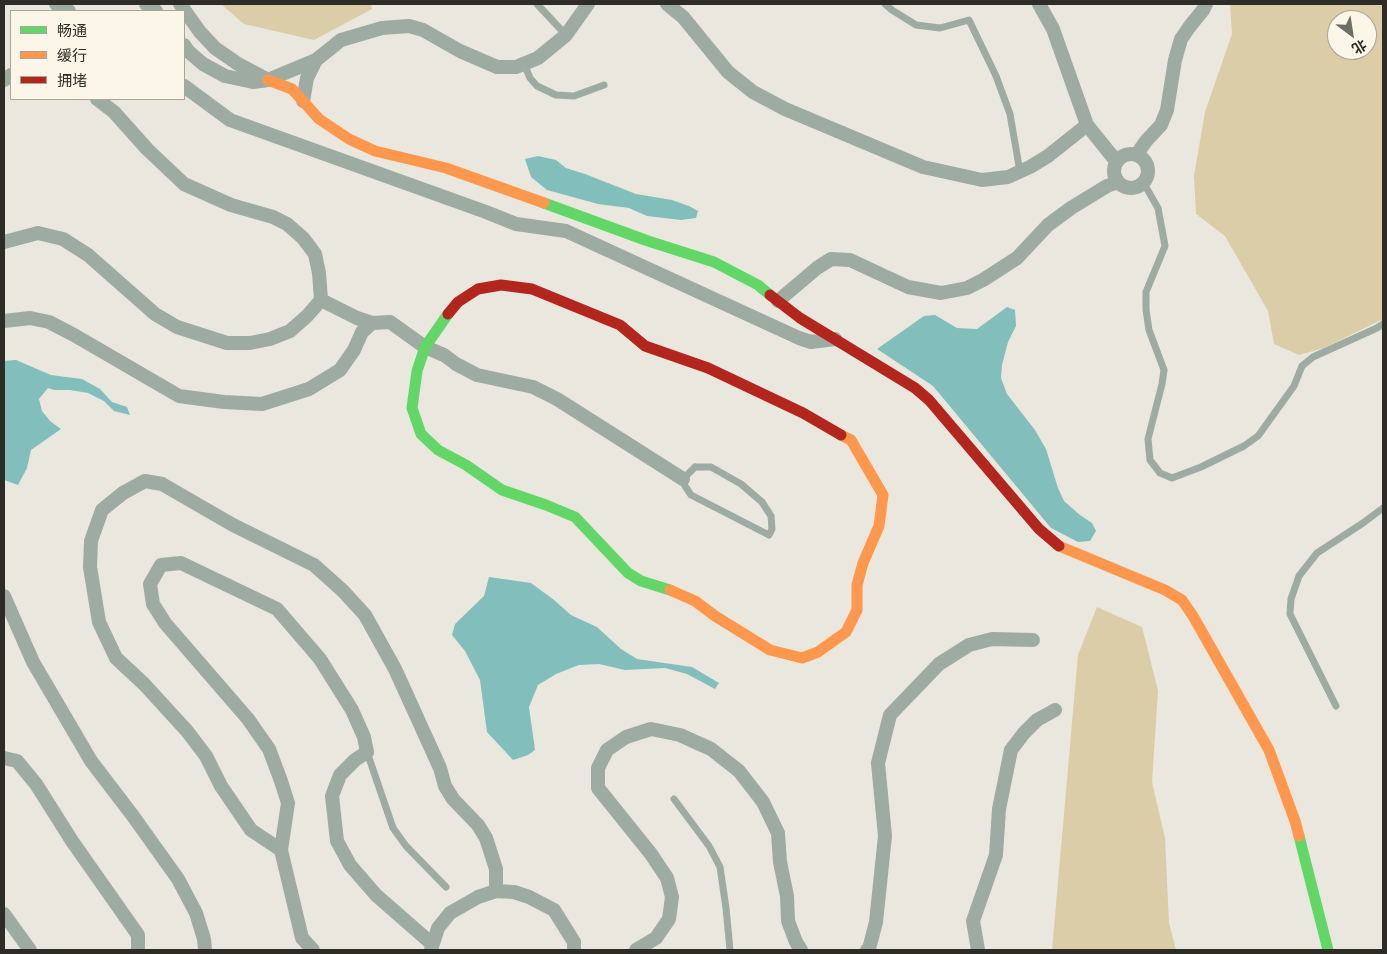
<!DOCTYPE html>
<html>
<head>
<meta charset="utf-8">
<style>
  body { margin:0 }
  #map { position:relative; width:1387px; height:954px; overflow:hidden; background:#eae7de; font-family:"Golos Text","Noto Sans SC",sans-serif }
  canvas { display:block }
  .frame { position:absolute; inset:0; border:5px solid #2e2c26; pointer-events:none }
  .legend { position:absolute; left:10px; top:10px; width:175px; height:90px; box-sizing:border-box; background:#fbf6e7; border:1px solid #a9a59a; margin:0; padding:6px 9px; list-style:none; font-size:15px; color:#2e2c26 }
  .legend li { display:flex; align-items:center; gap:10px; height:25px }
  .legend b { width:25px; border:1px solid #a9a59a }
  .north { position:absolute; left:1327px; top:10px; width:50px; height:50px; box-sizing:border-box; background:#fbf6e7; border:1px solid #a9a59a; border-radius:50%; rotate:149deg; font-size:14px; font-weight:700; line-height:20px; text-align:center; color:#2e2c26 }
  .north::after { content:''; display:block; margin:auto; width:18px; height:22px; background:#706d66; clip-path:polygon(50% 0,100% 100%,50% 72%,0 100%) }
</style>
</head>
<body>
<div id="map">
<canvas width="1387" height="954"></canvas>
<div class="frame"></div>
<ul class="legend">
<li><b style="height:6px;background:#63d668"></b>畅通</li>
<li><b style="height:6px;background:#ff974d"></b>缓行</li>
<li><b style="height:6px;background:#b3261e"></b>拥堵</li>
</ul>
<div class="north">北</div>
</div>
<script>
const ctx = document.querySelector('canvas').getContext('2d');
ctx.lineJoin = 'round';
function paint(path, color) { ctx.fillStyle = color; ctx.fill(path, 'evenodd'); }
const poly = rows => new Path2D(rows.map(r => 'M' + r).join(''));
function trace(path, color, width, dash) { ctx.strokeStyle = color; ctx.lineWidth = width; ctx.lineCap = dash ? 'butt' : 'round'; ctx.setLineDash(dash || []); ctx.stroke(path); }
const forest = poly([
  [221,4,371,4,372,9,314,40,244,24],
  [1230,4,1383,4,1383,319,1324,348,1299,355,1274,344,1268,311,1225,236,1196,214,1194,176,1205,112,1232,34],
  [1337,20,1367,20,1367,50,1337,50],
  [1097,607,1142,627,1158,691,1152,782,1165,838,1169,923,1176,950,1052,950,1078,655]
]);
const water = poly([
  [538,156,556,160,566,168,585,174,636,194,672,200,689,206,698,211,696,218,681,220,647,216,629,208,598,204,547,190,531,177,525,159],
  [1007,307,1015,310,1016,326,1008,342,1002,365,1001,378,1007,394,1035,430,1046,449,1058,488,1064,501,1080,515,1092,523,1096,531,1090,541,1078,542,1051,528,933,386,877,349,924,316,935,315,957,328,977,329],
  [16,360,51,375,82,379,100,389,112,402,127,407,130,415,114,411,104,401,88,393,70,390,54,390,48,388,39,399,42,411,50,421,61,429,31,450,27,468,18,485,4,480,4,361],
  [489,577,531,583,554,600,571,615,597,627,621,649,637,659,692,667,719,683,715,689,687,674,665,668,625,670,599,664,579,665,556,674,538,685,529,707,535,750,528,755,513,760,487,732,480,680,465,651,452,635,455,624,484,596]
]);
const lane = poly([
  [537,4,566,35],
  [885,4,892,10,916,25,940,28,969,20,996,76,1010,114,1020,172],
  [524,64,530,78,537,86,556,95,574,96,604,85],
  [1143,182,1158,208,1165,246,1146,292,1146,310,1149,330,1164,370,1162,384,1148,439,1150,460,1160,473,1172,478,1201,467,1244,446,1258,436,1294,386,1302,366,1313,357,1377,328,1383,324],
  [695,467,711,467,741,484,762,502,771,516,772,529,769,535,691,495,685,486,683,479,695,467],
  [1336,706,1290,614,1291,599,1299,576,1317,553,1363,523,1383,508],
  [367,752,393,828,406,846,446,887],
  [674,799,709,846,720,867,726,908,730,950]
]);
const street = poly([
  [56,4,69,11],
  [146,4,156,11],
  [180,4,200,32,215,48,238,64,268,80],
  [667,4,683,17,728,72,753,92,785,109,923,167,982,180,1008,177,1030,167,1048,156,1087,125],
  [1039,4,1053,29,1087,125,1116,161],
  [184,45,188,51,203,64,225,76,253,82,268,80,316,60],
  [4,80,11,75],
  [184,86,230,120,486,212,516,224,566,231,799,338,811,342,835,339],
  [303,101,307,78,316,60,341,40,382,28,409,26,423,30,460,51,497,67,516,67,538,58,566,35,588,4],
  '1114 171a17 17 0 1 1 34 0a17 17 0 1 1-34 0Z',
  [1137,154,1146,141,1161,125,1167,110,1175,60,1181,39,1190,26,1203,10,1206,4],
  [4,242,38,233,63,239,88,255,155,314,177,327,227,343,250,343,270,339,290,331,307,316,321,300,319,273,315,254,303,238,287,224,273,217,231,205,184,184,147,149,114,112,97,99],
  [321,300,357,318,372,323],
  [778,301,817,268,831,259,850,260,908,287,941,293,967,288,983,280,1017,258,1048,225,1071,208,1107,186,1118,182],
  [4,321,30,318,49,322,74,335,179,396,224,402,262,404,309,389,340,370,354,350,362,332,372,323,390,322,425,347,444,355,456,364,477,375,533,387,557,399,683,479],
  [4,596,33,662,91,761,133,816,178,879,196,913,204,939,205,950],
  [4,758,17,761,36,784,72,841,138,935,138,950],
  [281,850,288,803,281,781,269,749,248,719,165,623,153,604,150,584,161,565,181,563,277,609,320,659,352,710,364,737,367,752,355,760,340,775,332,796,337,841,350,865,376,895,432,944],
  [4,914,30,950],
  [313,950,302,938,281,850,251,830,221,786,206,756,187,731,144,684,116,658,99,622,90,567,91,541,102,510,123,493,145,481,162,484,233,525,314,565,343,591,365,615,395,669,440,768,445,786,453,799,478,825,486,838,496,869,496,891],
  [431,950,438,928,450,913,478,897,496,891,514,892,529,897,554,910,574,942,574,950],
  [636,950,656,938,669,919,672,897,667,878,651,854,598,788,598,768,607,750,626,737,651,729,680,735,711,749,739,771,763,802,778,833,780,862,787,896,788,921,796,942,801,950],
  [867,950,869,949,876,922,885,836,878,763,890,715,939,664,969,645,992,639,1033,640],
  [978,950,973,921,996,855,999,809,1011,750,1024,733,1037,720,1055,710]
]);
const fast = poly([
  [544,203,648,241,714,262,758,285,770,295],
  [448,314,425,347,417,371,412,408,421,434,438,450,466,465,502,490,546,505,575,517,628,573,641,581,670,590],
  [1299,836,1328,950]
]);
const slow = poly([
  [268,80,292,89,319,119,349,139,375,151,446,168,544,203],
  [1059,546,1165,590,1182,600,1193,616,1269,750,1295,821,1299,836],
  [670,590,695,601,715,616,770,650,802,658,818,652,846,632,857,610,857,585,863,563,879,526,883,495,851,440,841,435]
]);
const jam = poly([
  [501,285,532,289,620,325,645,346,708,368,803,413,841,435],
  [770,295,800,318,915,388,929,400,1039,529,1059,546],
  [448,314,458,302,478,289,501,285]
]);
paint(forest, '#dbcda7');
paint(water, '#82bfbc');
trace(lane, '#9daba2', 7);
trace(street, '#9daba2', 14);
trace(fast, '#63d668', 11);
trace(slow, '#ff974d', 11);
trace(jam, '#b3261e', 11);
</script>
</body>
</html>
